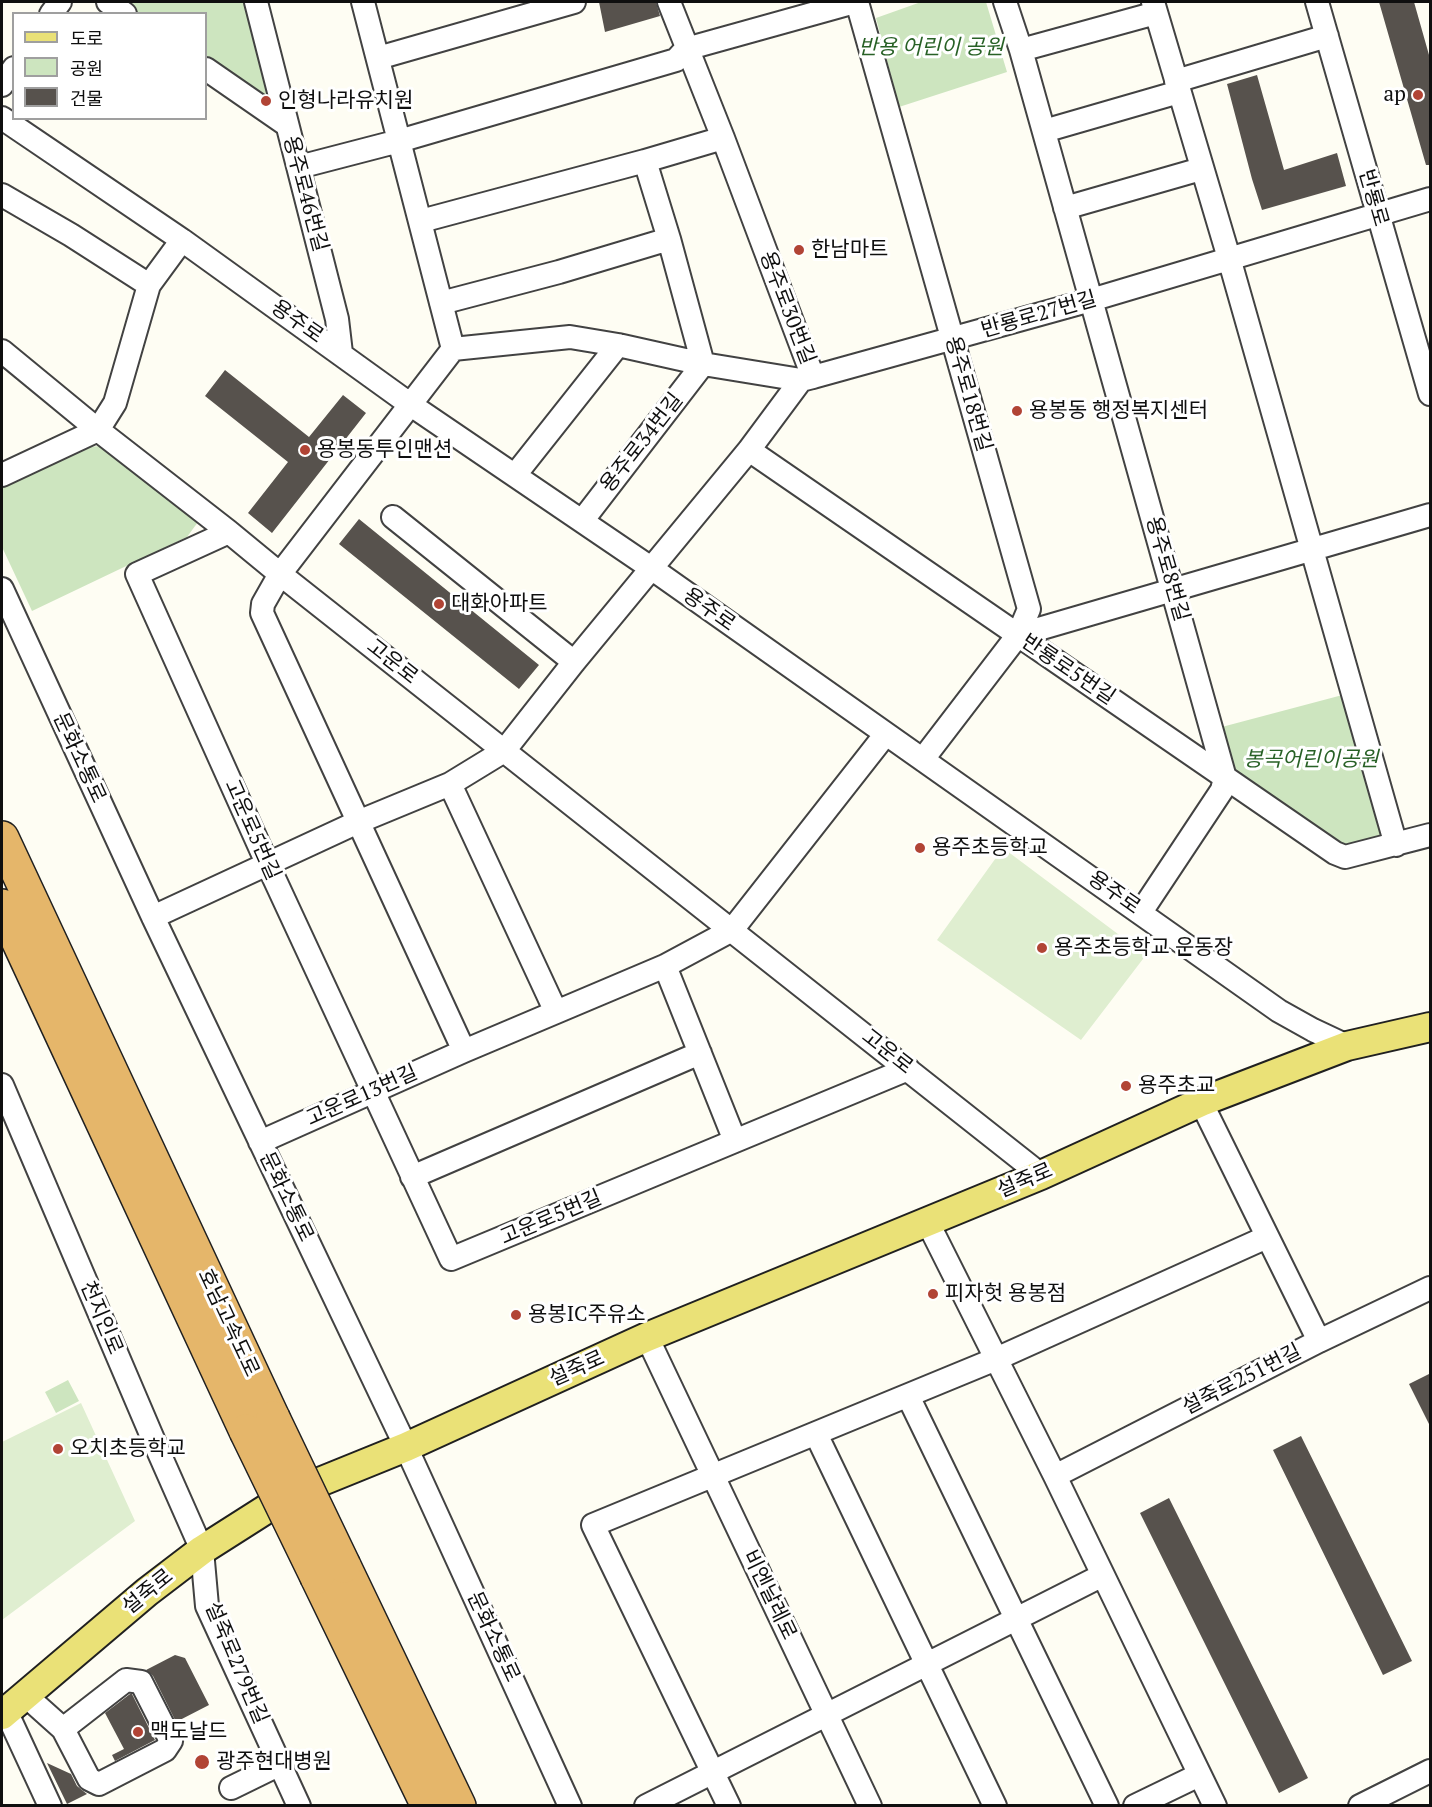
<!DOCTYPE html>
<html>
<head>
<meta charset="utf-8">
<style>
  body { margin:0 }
  #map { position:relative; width:1432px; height:1807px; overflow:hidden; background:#fefdf3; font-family:"PT Serif","Noto Sans KR",serif }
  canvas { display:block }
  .frame { position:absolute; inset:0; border:3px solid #0f0f0f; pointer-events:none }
  .legend { position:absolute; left:12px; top:12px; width:195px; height:108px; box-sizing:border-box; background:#fff; border:2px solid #9f9f9f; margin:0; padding:8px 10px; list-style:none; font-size:18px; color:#0f0f0f }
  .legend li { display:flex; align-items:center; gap:12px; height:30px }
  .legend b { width:30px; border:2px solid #9f9f9f }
</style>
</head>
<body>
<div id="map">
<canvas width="1432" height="1807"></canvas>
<div class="frame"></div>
<ul class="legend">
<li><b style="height:8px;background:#eae177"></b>도로</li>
<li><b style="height:16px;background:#cde5bf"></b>공원</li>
<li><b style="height:16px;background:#57524d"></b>건물</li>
</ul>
</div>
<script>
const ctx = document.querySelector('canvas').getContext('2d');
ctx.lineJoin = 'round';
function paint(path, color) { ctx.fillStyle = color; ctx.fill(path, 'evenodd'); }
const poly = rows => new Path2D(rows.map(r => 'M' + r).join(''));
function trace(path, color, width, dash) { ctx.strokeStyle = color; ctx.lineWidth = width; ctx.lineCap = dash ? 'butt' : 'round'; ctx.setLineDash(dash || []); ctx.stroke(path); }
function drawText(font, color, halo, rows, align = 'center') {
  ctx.font = font + ' "PT Serif","Noto Sans KR",serif'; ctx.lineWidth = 6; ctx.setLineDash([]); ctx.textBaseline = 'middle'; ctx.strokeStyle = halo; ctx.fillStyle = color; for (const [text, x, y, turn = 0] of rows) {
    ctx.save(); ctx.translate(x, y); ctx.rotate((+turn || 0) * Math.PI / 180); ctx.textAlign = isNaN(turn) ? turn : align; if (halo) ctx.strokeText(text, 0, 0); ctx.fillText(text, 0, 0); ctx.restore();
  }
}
const green = poly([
  [116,2,251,2,278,108,206,64,206,14,133,13],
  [921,2,986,2,1007,72,899,107,876,18],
  [105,446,198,522,187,537,32,611,2,547,2,484,81,447],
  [1350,693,1389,839,1344,846,1230,772,1218,728],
  [68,1380,79,1401,56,1413,45,1392]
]);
const pitch = poly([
  [1003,848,1146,955,1081,1040,937,940],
  [81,1403,135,1521,2,1620,2,1442]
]);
const building = poly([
  [599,2,656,2,660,16,605,32],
  [1379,2,1414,2,1431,62,1431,165,1426,165],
  [1257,75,1284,170,1337,153,1346,186,1262,210,1252,179,1227,84],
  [225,370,309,437,343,395,366,413,272,533,248,513,288,462,205,396],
  [359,519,539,665,519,689,339,544],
  [1431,1373,1431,1428,1409,1384],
  [1301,1436,1412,1661,1383,1675,1273,1450],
  [1169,1498,1308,1778,1279,1793,1140,1513],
  [175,1655,185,1658,209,1705,176,1722,153,1676,146,1670],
  [130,1694,132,1694,155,1740,115,1761,112,1755,124,1749,105,1713],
  [47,1763,71,1774,77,1786,87,1794,67,1804]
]);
const minor = poly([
  [108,2,125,14],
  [256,2,337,319,341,353],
  [363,2,453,349,280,574,263,604,262,613,464,1051],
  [857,2,1029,609,1018,635,923,759],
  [1005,2,1021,50,1225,778,1222,790,1141,912],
  [1153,2,1229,258,1396,845],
  [1317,2,1430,394],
  [51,14,60,2],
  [1021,50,1156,13],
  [378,58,574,2],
  [206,69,287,125],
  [1176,81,1327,36],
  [2,85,14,68],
  [2,118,182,240,411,405,651,568,1279,1011,1313,1030,1347,1046],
  [1044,131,1179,92],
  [645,161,669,239,703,364],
  [299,167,399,141,676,60,686,49,855,2],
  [2,195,71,235,149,285,182,240],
  [1065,208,1201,169],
  [421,221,645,161,723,138],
  [441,303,559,272,669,239],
  [453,349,570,337,618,345,703,364,801,380],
  [2,351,98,430,229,532,280,574,1041,1175],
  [813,377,1091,300,1430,199],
  [749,450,1335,853,1345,857,1430,835],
  [2,475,98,430,115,403,149,285],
  [515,475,618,345],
  [393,517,574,662],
  [582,521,703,364],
  [229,532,137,574,267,863,451,1259,908,1069],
  [2,589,153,917,406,1447,570,1806],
  [1018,635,1430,515],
  [450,784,556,1012],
  [153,917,358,822,450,784,504,751,574,662,749,450,801,380,813,377,723,138,669,2],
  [665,966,735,1141],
  [2,1085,156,1446,202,1550,207,1606,299,1806],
  [1201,1102,1319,1341],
  [260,1142,464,1051,665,966,732,930,885,735],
  [412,1177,700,1053],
  [927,1221,1055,1476,1215,1806],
  [647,1337,870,1806],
  [908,1396,1107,1806],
  [816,1434,995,1806],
  [1055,1476,1319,1341,1430,1288],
  [126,1680,141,1682,171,1741,165,1750,99,1784,89,1779,63,1729,126,1680],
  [25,1695,63,1729],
  [6,1711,50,1806],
  [231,1788,280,1764],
  [646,1806,1103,1575],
  [729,1806,593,1525,996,1359,1267,1237],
  [1135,1806,1199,1775],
  [1360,1806,1430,1771]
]);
const major = poly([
  [2,1715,147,1592,202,1550,290,1494,406,1447,647,1337,1041,1175,1201,1102,1347,1046,1430,1027]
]);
const highway = poly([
  [2,838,273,1418],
  [2,906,246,1431],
  [344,1566,459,1806],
  [317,1577,428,1806]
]);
const highwayBridge = poly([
  [273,1418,344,1566],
  [246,1431,317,1577]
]);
const markers = [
  [1418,95,6,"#b14435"],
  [266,101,6,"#b14435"],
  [799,250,6,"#b14435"],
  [1017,411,6,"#b14435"],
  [305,450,6,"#b14435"],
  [439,604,6,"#b14435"],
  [920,848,6,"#b14435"],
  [1042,948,6,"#b14435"],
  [1126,1086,6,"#b14435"],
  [933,1294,6,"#b14435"],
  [516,1315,6,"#b14435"],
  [58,1449,6,"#b14435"],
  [138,1732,6,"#b14435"],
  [202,1762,8,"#b14435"]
];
const parkNames = [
  ["반용 어린이 공원",931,48],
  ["봉곡어린이공원",1311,760]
];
const poiNames = [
  ["ap",1406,95,"right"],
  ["인형나라유치원",278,101],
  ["한남마트",811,250],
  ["용봉동 행정복지센터",1029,411],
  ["용봉동투인맨션",317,450],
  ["대화아파트",451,604],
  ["용주초등학교",932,848],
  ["용주초등학교 운동장",1054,948],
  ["용주초교",1138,1086],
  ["피자헛 용봉점",945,1294],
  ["용봉IC주유소",528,1315],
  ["오치초등학교",70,1449],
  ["맥도날드",150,1732],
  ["광주현대병원",216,1762]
];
const streetNames = [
  ["용주로46번길",305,194,75],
  ["반룡로",1373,198,74],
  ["용주로30번길",787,308,69],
  ["반룡로27번길",1039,315,-16],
  ["용주로",297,322,35],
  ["용주로18번길",968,394,74],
  ["용주로34번길",642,443,-52],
  ["용주로8번길",1167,569,74],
  ["용주로",709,610,35],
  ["고운로",392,662,38],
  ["반룡로5번길",1068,670,34],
  ["문화소통로",79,758,65],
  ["고운로5번길",252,830,66],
  ["용주로",1114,893,35],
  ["고운로",887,1052,38],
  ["고운로13번길",362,1096,-24],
  ["설죽로",1025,1181,-23],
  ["문화소통로",286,1197,64],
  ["고운로5번길",551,1218,-23],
  ["천지인로",101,1318,67],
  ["호남고속도로",228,1323,65],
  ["설죽로",577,1369,-24],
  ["설죽로251번길",1242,1380,-27],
  ["설죽로",148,1592,-39],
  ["비엔날레로",769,1595,64],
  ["문화소통로",493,1637,65],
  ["설죽로279번길",236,1663,67]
];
paint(green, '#cde5bf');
paint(pitch, '#dfeed0');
paint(building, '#57524d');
trace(minor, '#424242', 26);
trace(major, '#202020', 32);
trace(highway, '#202020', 36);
trace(minor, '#fff', 22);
trace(major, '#eae177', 28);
trace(highway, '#e5b66a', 33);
trace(highwayBridge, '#202020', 36, []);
trace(highwayBridge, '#e5b66a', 33);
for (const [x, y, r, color] of markers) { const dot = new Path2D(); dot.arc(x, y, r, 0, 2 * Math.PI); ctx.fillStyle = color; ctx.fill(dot); trace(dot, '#fff', 2); }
drawText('italic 21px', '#286126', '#fff', parkNames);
drawText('21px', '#0f0f0f', '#fff', poiNames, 'left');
drawText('21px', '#0f0f0f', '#fff', streetNames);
</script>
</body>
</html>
